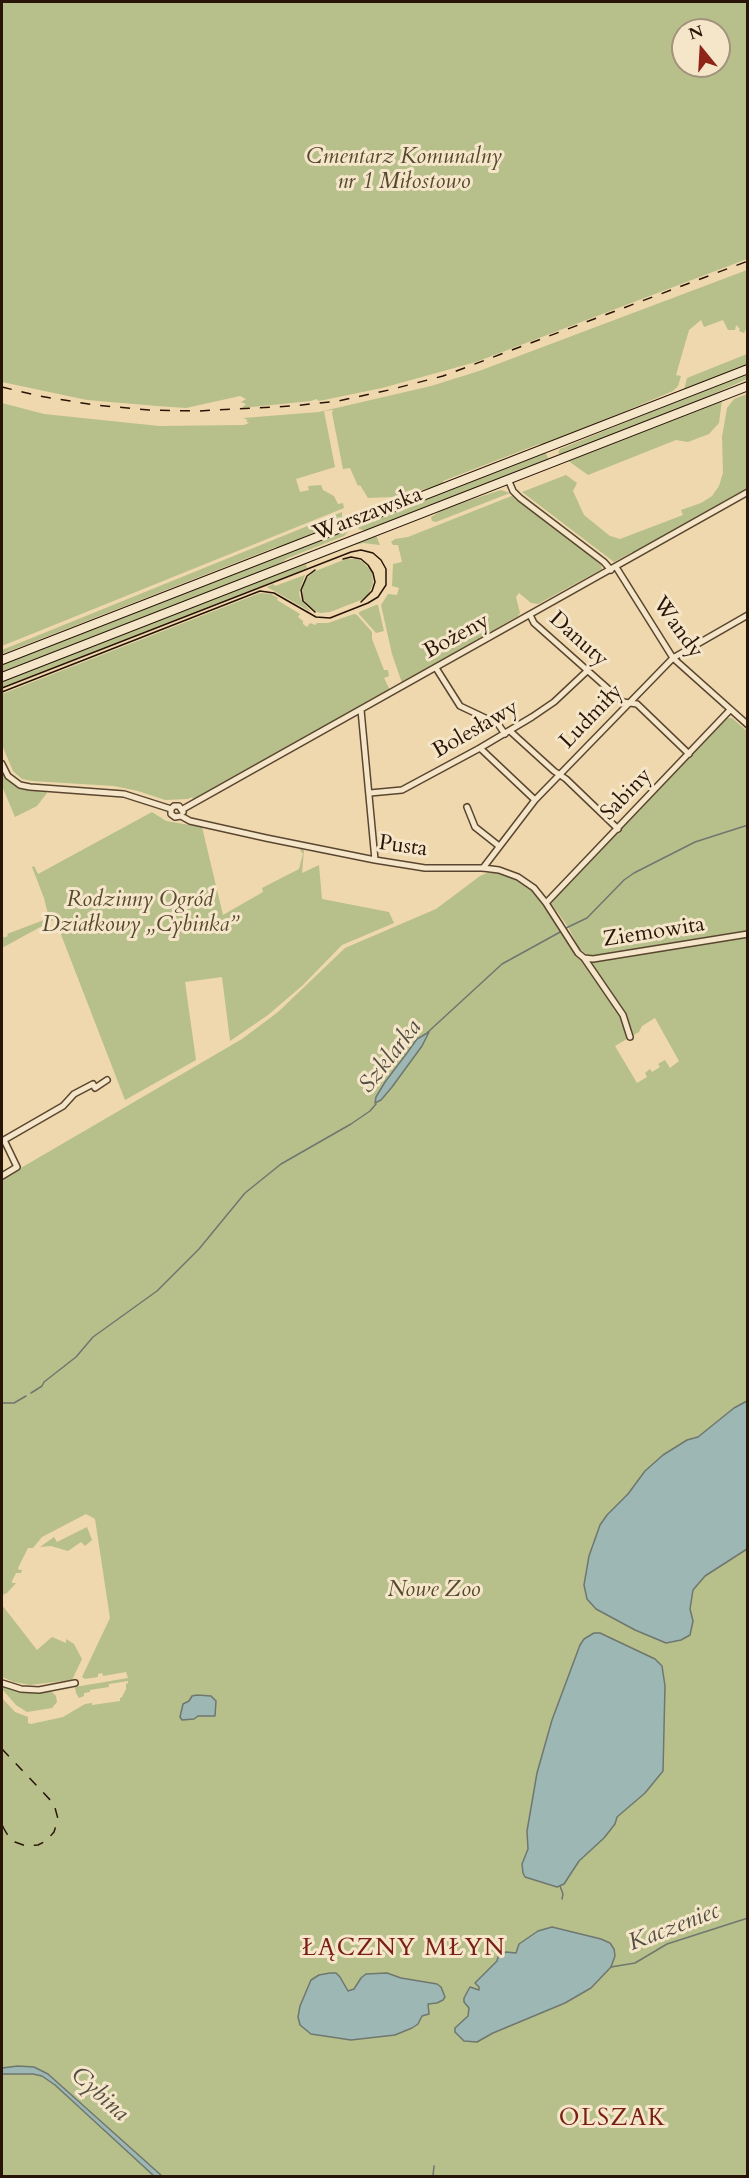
<!DOCTYPE html>
<html>
<head>
<meta charset="utf-8">
<style>
  body { margin:0 }
  #map { position:relative; width:749px; height:2178px; overflow:hidden; background:#efd8ad; font-family:Cardo,serif }
  canvas { display:block }
  .frame { position:absolute; inset:0; border:3px solid #291507; pointer-events:none }
  .north { position:absolute; left:671px; top:18px; width:60px; height:60px; box-sizing:border-box; background:#f5e6ca; border:2px solid #a3927c; border-radius:50%; rotate:342deg; font-size:16px; font-weight:700; line-height:24px; text-align:center; color:#291507 }
  .north::after { content:''; display:block; margin:auto; width:21px; height:27px; background:#8f2418; clip-path:polygon(50% 0,100% 100%,50% 72%,0 100%) }
</style>
</head>
<body>
<div id="map">
<canvas width="749" height="2178"></canvas>
<div class="frame"></div>
<div class="north">N</div>
</div>
<script>
const ctx = document.querySelector('canvas').getContext('2d');
ctx.lineJoin = 'round';
function paint(path, color) { ctx.fillStyle = color; ctx.fill(path, 'evenodd'); }
const poly = rows => new Path2D(rows.map(r => 'M' + r).join(''));
function trace(path, color, width, dash) { ctx.strokeStyle = color; ctx.lineWidth = width; ctx.lineCap = dash ? 'butt' : 'round'; ctx.setLineDash(dash || []); ctx.stroke(path); }
function drawText(font, color, halo, rows, align = 'center') {
  ctx.font = font + ' Cardo,serif'; ctx.lineWidth = 6; ctx.setLineDash([]); ctx.textBaseline = 'middle'; ctx.strokeStyle = halo; ctx.fillStyle = color; for (const [text, x, y, turn = 0] of rows) {
    ctx.save(); ctx.translate(x, y); ctx.rotate((+turn || 0) * Math.PI / 180); ctx.textAlign = isNaN(turn) ? turn : align; if (halo) ctx.strokeText(text, 0, 0); ctx.fillText(text, 0, 0); ctx.restore();
  }
}
const green = poly([
  [2,2,747,2,747,259,476,362,382,388,319,401,316,399,311,401,242,408,246,404,241,402,246,399,240,396,186,408,157,406,87,400,2,382],
  [683,30,719,30,719,66,683,66],
  [747,270,747,327,744,333,739,331,740,329,736,325,735,330,728,330,723,320,704,327,701,320,689,330,676,375,681,376,678,386,673,391,543,446,539,444,443,481,443,484,418,491,416,488,392,497,368,498,360,485,358,486,350,468,343,469,332,413,333,410,324,411,335,467,296,479,300,492,309,490,308,486,321,485,323,490,334,496,338,504,343,503,344,508,2,646,2,403,44,414,159,426,244,425,249,423,246,421,248,420,243,418,319,412,431,386,479,371],
  [747,354,747,366,684,390,687,378],
  [747,373,747,379,684,407,562,455,558,453,560,449],
  [747,394,747,488,634,553,632,552,614,562,522,492,566,475,577,483,573,491,584,515,610,536,620,539,683,515,681,510,701,503,712,496,719,486,723,473,722,437,727,408,734,399],
  [721,400,722,400,719,423,709,434,688,442,676,440,588,475,567,460],
  [545,452,549,460,366,531,359,529,357,525],
  [501,490,510,493,436,522,432,521,431,517,446,508],
  [514,495,601,565,602,569,538,604,531,603,519,593,516,597,520,613,518,616,402,683,392,654,381,605,388,594,397,595,399,588,392,586,393,564,402,562,398,545,393,545,391,542,395,539,408,537],
  [342,512,342,517,338,522,277,549,276,547,2,654,2,650],
  [345,530,348,532,344,536,288,558,276,566,2,674,2,664],
  [376,535,380,545,363,543,355,545,306,564,307,568,2,687,2,681],
  [346,559,357,559,363,562,372,572,373,584,368,595,361,600,330,612,320,613,310,609,303,598,302,587,306,579,313,572],
  [305,575,299,592,300,598,311,612,267,587,273,584,275,586],
  [260,593,271,594,278,598,277,600,300,614,298,617,303,621,303,624,307,627,310,623,315,625,317,623,328,623,354,614,357,615,372,632,372,639,384,670,388,670,389,676,384,678,390,690,193,799,192,797,188,799,165,800,138,791,114,786,32,781,22,779,13,771,2,745,2,694],
  [376,605,378,605,384,631,376,633,359,614,359,612],
  [727,718,732,718,747,731,747,931,713,938,597,955,587,955,579,948,568,927,551,903],
  [2,771,7,780,17,787,46,791,47,793,37,806,15,817,2,786],
  [152,812,166,821,202,827,223,915,263,892,262,888,299,869,303,854,299,848,304,850,302,873,319,865,322,899,389,912,394,923,342,945,303,985,268,1015,230,1041,222,977,185,982,196,1060,125,1100,55,919,2,948,2,938,8,936,7,934,49,918,44,898,32,867,34,866,38,874],
  [487,873,496,873,508,876,527,885,547,908,576,955,599,960,747,937,747,2176,2,2176,2,1698,15,1712,28,1717,28,1723,31,1724,63,1717,85,1704,92,1703,92,1705,120,1701,120,1698,122,1697,126,1689,126,1684,128,1683,128,1681,109,1684,109,1687,90,1690,90,1692,84,1693,84,1696,79,1698,76,1693,75,1687,128,1678,126,1672,103,1676,102,1673,98,1674,98,1677,85,1679,82,1677,110,1618,95,1519,86,1514,42,1537,33,1548,28,1548,18,1568,19,1570,22,1570,21,1573,16,1573,12,1581,12,1583,16,1583,7,1593,2,1595,2,1598,2,1179,242,1039,278,1012,345,948,436,909,480,876],
  [655,1018,679,1061,670,1068,665,1060,658,1064,660,1067,652,1072,650,1069,645,1073,647,1077,637,1083,615,1046,639,1032,642,1026],
  [87,1527,92,1540,85,1546,81,1542,68,1551,51,1546,40,1547,54,1537,57,1542],
  [2,1605,37,1650,52,1637,66,1643,66,1639,74,1644,82,1659,72,1680,30,1685,14,1682,2,1677],
  [2,1686,23,1692,52,1692,56,1696,57,1702,52,1708,27,1712,16,1705,2,1689]
]);
const water = poly([
  [429,1032,422,1046,392,1087,381,1100,375,1103,376,1097,385,1082,407,1053,417,1039,429,1032],
  [747,1401,747,1549,705,1576,693,1590,690,1609,693,1621,690,1635,681,1640,666,1643,635,1630,596,1609,587,1599,584,1585,589,1556,600,1525,607,1515,628,1494,645,1471,663,1455,687,1440,698,1437,734,1408,747,1401],
  [594,1633,600,1633,655,1659,662,1666,665,1686,663,1771,645,1793,617,1817,615,1824,604,1838,579,1861,564,1884,557,1887,525,1877,523,1873,522,1864,528,1849,527,1831,537,1773,552,1720,580,1645,584,1639,594,1633],
  [197,1695,211,1696,216,1701,215,1716,198,1716,194,1719,182,1720,180,1717,183,1704,189,1701,192,1696,197,1695],
  [552,1927,601,1939,610,1943,614,1949,615,1956,611,1967,591,1988,565,2003,493,2033,477,2042,464,2041,455,2032,455,2028,468,2016,469,2008,464,2002,464,1998,470,1987,479,1990,479,1987,475,1983,497,1961,498,1957,506,1952,516,1953,519,1944,538,1931,552,1927],
  [330,1973,336,1973,340,1977,348,1991,354,1989,361,1978,366,1974,387,1973,401,1978,437,1984,441,1987,445,1997,443,2000,437,2003,428,2004,429,2014,422,2016,418,2024,412,2028,395,2035,351,2040,311,2034,300,2025,298,2017,300,2006,311,1980,319,1975,330,1973],
  [18,2066,34,2067,48,2074,162,2176,154,2176,55,2085,42,2076,33,2074,2,2074,2,2068,18,2066]
]);
const stream = poly([
  [566,928,587,918,624,880,634,873,695,842,748,825],
  [428,1032,502,964,562,931],
  [31,1393,42,1386,44,1382,76,1357,93,1337,157,1291,199,1249,245,1193,281,1164,351,1124,370,1111,376,1104],
  [2,1403,14,1403,26,1396],
  [560,1886,563,1894,562,1899],
  [611,1967,635,1963,667,1944,748,1918],
  [433,2176,434,2166]
]);
const minor = poly([
  [508,479,513,491,520,498,604,562,611,570],
  [616,567,673,658,748,725],
  [530,615,534,623,623,702,637,704,689,754],
  [436,668,460,706,498,724,505,734],
  [361,710,375,860],
  [510,731,554,771,566,779,618,829],
  [480,748,535,800],
  [2,764,8,776,20,785,30,787,124,794,171,809],
  [370,793,402,790,480,748,532,717,554,702,587,671],
  [467,807,475,827,499,846],
  [171,809,171,814,175,817,181,816,190,821,266,838,375,860,425,868,483,868,499,870,518,877,534,888,546,903,578,953,584,958,623,1015,630,1037],
  [171,809,174,806,179,806,183,812],
  [183,809,748,492],
  [483,868,535,800,673,658,748,615],
  [546,903,730,710],
  [584,958,593,959,748,934],
  [2,1176,17,1167,4,1140,63,1106,74,1094,93,1084,95,1088,107,1080],
  [2,1683,21,1689,39,1690,75,1683]
]);
const secondary = poly([
  [2,660,748,369],
  [2,677,748,386]
]);
const tram = poly([
  [343,559,351,557,361,559,368,565,373,573,375,582,372,591,361,602],
  [315,612,303,601,301,590,307,576,315,570],
  [2,688,351,552,361,550,373,553,381,560,386,569,386,585,378,597,368,603,330,618,316,617,274,593,260,591,2,692]
]);
const rail = poly([
  [2,387,39,396,95,405,149,410,198,411,292,406,338,401,389,390,443,376,748,261],
  [2,1749,54,1804,58,1819,54,1832,46,1841,38,1845,26,1846,15,1842,7,1834,3,1827,2,1816]
]);
const parkNames = [
  ["Cmentarz Komunalny",404,158],
  ["nr 1 Miłostowo",404,183],
  ["Rodzinny Ogród",140,901],
  ["Działkowy „Cybinka”",140,926],
  ["Nowe Zoo",434,1591]
];
const streetNames = [
  ["Warszawska",368,515,-21],
  ["Wandy",677,628,54],
  ["Bożeny",457,637,-29],
  ["Danuty",578,640,42],
  ["Ludmiły",592,717,-46],
  ["Bolesławy",476,730,-30],
  ["Sabiny",627,795,-46],
  ["Pusta",403,847,8],
  ["Ziemowita",654,933,-9]
];
const waterNames = [
  ["Szklarka",391,1057,-52],
  ["Kaczeniec",674,1928,-21],
  ["Cybina",99,2095,42]
];
const neighbourhoodNames = [
  ["ŁĄCZNY MŁYN",404,1949],
  ["OLSZAK",613,2119]
];
paint(green, '#b7bf8b');
paint(water, '#9db8b4');
trace(water, '#6f776f', 1.5);
trace(stream, '#6f776f', 1.5);
trace(minor, '#5a4630', 8);
trace(secondary, '#291507', 10);
trace(minor, '#f5e6ca', 5);
trace(secondary, '#f5e6ca', 8);
trace(tram, '#291507', 1.5);
trace(rail, '#291507', 1.5, [10, 10]);
drawText('italic 22px', '#54482f', '#f5e6ca', parkNames);
drawText('22px', '#291507', '#f5e6ca', streetNames);
drawText('italic 24px', '#524e44', '#f5e6ca', waterNames);
ctx.letterSpacing = '1.5px';
drawText('24px', '#7a1f14', '#f5e6ca', neighbourhoodNames);
ctx.letterSpacing = '0px';
</script>
</body>
</html>
